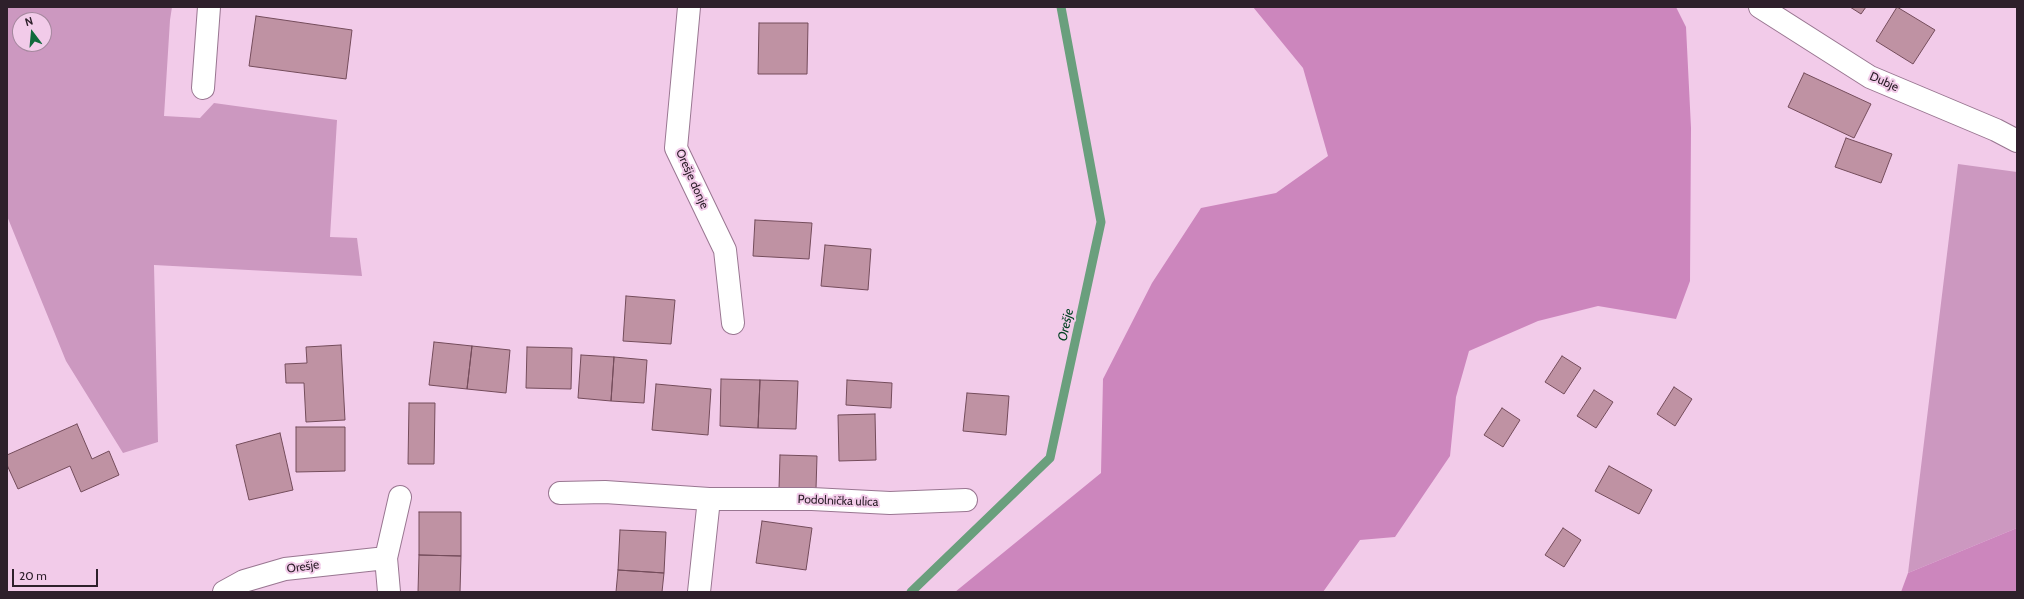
<!DOCTYPE html>
<html>
<head>
<meta charset="utf-8">
<style>
  body { margin:0 }
  #map { position:relative; width:2024px; height:599px; overflow:hidden; background:#f2cbe9; font-family:Cabin,sans-serif }
  canvas { display:block }
  .frame { position:absolute; inset:0; border:8px solid #2e202b; pointer-events:none }
  .north { position:absolute; left:12px; top:12px; width:40px; height:40px; box-sizing:border-box; background:#f2cbe9; border:1px solid #a4879d; border-radius:50%; rotate:344deg; font-size:11px; font-weight:700; line-height:16px; text-align:center; color:#2e202b }
  .north::after { content:''; display:block; margin:auto; width:14px; height:18px; background:#10693c; clip-path:polygon(50% 0,100% 100%,50% 72%,0 100%) }
  .scale { position:absolute; left:12px; top:569px; width:86px; height:18px; box-sizing:border-box; border:2px solid #2e202b; border-top:0; padding-left:5px; font-size:12px; line-height:14px; white-space:nowrap; color:#2e202b; -webkit-text-stroke:3px #f2cbe9; paint-order:stroke }
</style>
</head>
<body>
<div id="map">
<canvas width="2024" height="599"></canvas>
<div class="frame"></div>
<div class="north">N</div>
<div class="scale">20 m</div>
</div>
<script>
const ctx = document.querySelector('canvas').getContext('2d');
ctx.lineJoin = 'round';
function paint(path, color) { ctx.fillStyle = color; ctx.fill(path, 'evenodd'); }
const poly = rows => new Path2D(rows.map(r => 'M' + r).join(''));
function trace(path, color, width, dash) { ctx.strokeStyle = color; ctx.lineWidth = width; ctx.lineCap = dash ? 'butt' : 'round'; ctx.setLineDash(dash || []); ctx.stroke(path); }
function drawText(font, color, halo, rows, align = 'center') {
  ctx.font = font + ' Cabin,sans-serif'; ctx.lineWidth = 4; ctx.setLineDash([]); ctx.textBaseline = 'middle'; ctx.strokeStyle = halo; ctx.fillStyle = color; for (const [text, x, y, turn = 0] of rows) {
    ctx.save(); ctx.translate(x, y); ctx.rotate((+turn || 0) * Math.PI / 180); ctx.textAlign = isNaN(turn) ? turn : align; if (halo) ctx.strokeText(text, 0, 0); ctx.fillText(text, 0, 0); ctx.restore();
  }
}
const green = poly([
  [7,7,172,7,170,20,164,116,200,118,214,103,337,120,330,237,357,238,362,276,154,265,158,442,123,453,66,361,7,216],
  [20,20,44,20,44,44,20,44],
  [1958,164,2017,172,2017,528,1908,573]
]);
const forest = poly([
  [1253,7,1676,7,1686,27,1691,128,1690,281,1676,319,1598,306,1538,321,1469,351,1456,397,1450,456,1395,537,1360,540,1323,592,955,592,1101,473,1103,379,1152,283,1201,208,1276,193,1328,156,1303,68],
  [2017,528,2017,592,1901,592,1908,573]
]);
const stream = poly([
  [911,592,1050,458,1101,222,1061,7]
]);
const building = poly([
  [1850,7,1866,7,1861,14,1850,7],
  [1897,7,1935,30,1913,64,1876,41,1897,7],
  [256,16,352,30,346,79,249,66,256,16],
  [759,23,808,23,807,74,758,74,759,23],
  [1804,73,1871,104,1854,138,1788,107,1804,73],
  [1846,138,1892,154,1881,183,1835,167,1846,138],
  [755,220,812,223,809,259,753,256,755,220],
  [825,245,871,249,868,290,821,286,825,245],
  [626,296,675,300,671,344,623,341,626,296],
  [434,342,472,346,467,389,429,385,434,342],
  [341,345,345,420,306,422,304,383,286,383,285,364,307,363,306,347,341,345],
  [472,346,510,350,506,393,467,389,472,346],
  [527,347,572,348,571,389,526,388,527,347],
  [581,355,614,357,611,401,578,398,581,355],
  [1562,356,1581,368,1564,394,1545,382,1562,356],
  [614,357,647,360,644,403,611,401,614,357],
  [721,379,760,380,758,428,720,426,721,379],
  [760,380,798,381,796,429,758,428,760,380],
  [847,380,892,383,891,408,846,405,847,380],
  [656,384,711,389,708,435,652,430,656,384],
  [1674,387,1692,399,1675,426,1657,414,1674,387],
  [1594,390,1613,402,1596,428,1577,416,1594,390],
  [967,393,1009,396,1006,435,963,431,967,393],
  [409,403,435,403,434,464,408,464,409,403],
  [1502,408,1520,420,1503,447,1484,435,1502,408],
  [875,414,876,460,839,461,838,415,875,414],
  [77,424,92,459,109,451,119,475,81,492,70,466,18,489,7,465,7,455,77,424],
  [296,427,345,427,345,471,296,472,296,427],
  [280,433,293,490,249,500,236,445,280,433],
  [780,455,817,456,816,489,779,489,780,455],
  [1609,466,1652,490,1639,514,1595,491,1609,466],
  [419,512,461,512,461,556,419,555,419,512],
  [762,521,812,528,806,570,756,563,762,521],
  [1563,528,1581,540,1564,567,1545,555,1563,528],
  [620,530,666,532,664,573,618,570,620,530],
  [419,555,461,556,460,592,418,592,419,555],
  [618,570,664,573,662,592,616,592,618,570]
]);
const minor = poly([
  [689,7,676,148,725,250,733,323],
  [1760,7,1870,77,1996,130,2017,141],
  [203,88,209,7],
  [560,493,605,492,709,499,812,499,890,503,966,500],
  [224,592,244,581,285,569,386,558],
  [389,592,386,558,400,497],
  [699,592,709,499]
]);
const streetNames = [
  ["Dubje",1884,82,24],
  ["Orešje donje",692,179,66],
  ["Podolnička ulica",838,501,2],
  ["Orešje",303,567,-8]
];
const waterNames = [
  ["Orešje",1066,325,-78]
];
paint(green, '#cc98c0');
paint(forest, '#cc86bd');
trace(stream, '#6a9f7d', 9);
paint(building, '#bf92a3');
trace(building, '#744c5b', 1);
trace(minor, '#997691', 24);
trace(minor, '#fff', 22);
drawText('12px', '#2e202b', '#f2cbe9', streetNames);
drawText('italic 13px', '#004121', '#f2cbe9', waterNames);
</script>
</body>
</html>
